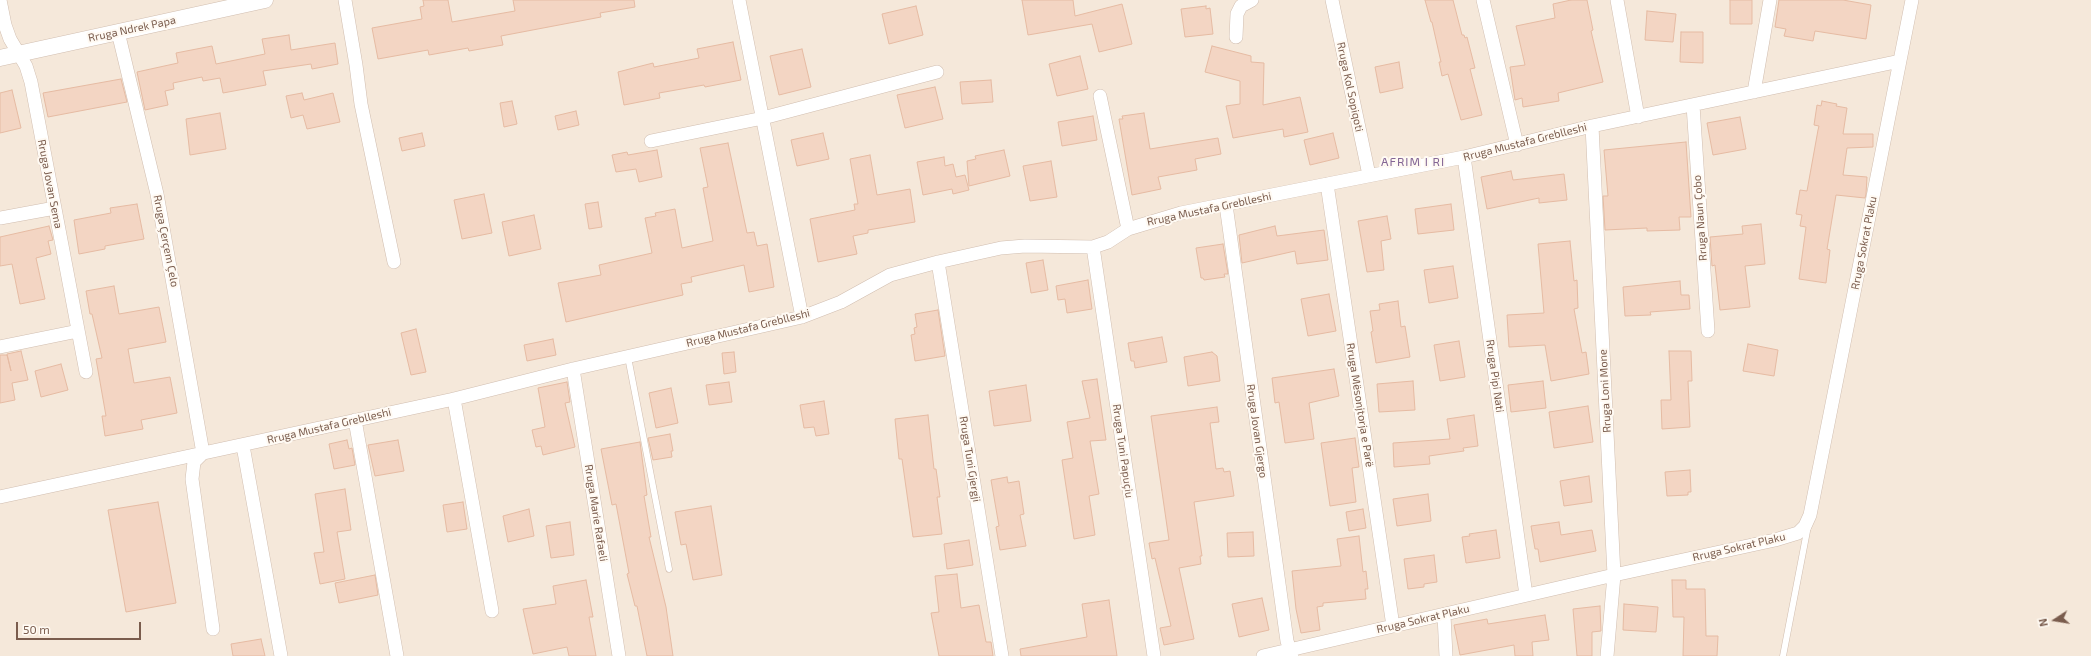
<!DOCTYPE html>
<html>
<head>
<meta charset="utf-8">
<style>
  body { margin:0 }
  #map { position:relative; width:2091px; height:656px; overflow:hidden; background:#fdf6ec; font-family:"Exo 2",sans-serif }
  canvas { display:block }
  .north { position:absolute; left:2035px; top:600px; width:40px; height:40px; -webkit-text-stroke:3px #fffaf3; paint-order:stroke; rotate:258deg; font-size:11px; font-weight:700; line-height:16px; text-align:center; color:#7a5c4d }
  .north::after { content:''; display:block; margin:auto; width:14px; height:18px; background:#7a5c4d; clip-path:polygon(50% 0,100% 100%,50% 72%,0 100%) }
  .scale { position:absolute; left:16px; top:622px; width:125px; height:18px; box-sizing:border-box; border:2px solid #7a5c4d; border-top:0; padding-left:5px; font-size:12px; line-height:14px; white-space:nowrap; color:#7a5c4d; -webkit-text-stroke:3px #fffaf3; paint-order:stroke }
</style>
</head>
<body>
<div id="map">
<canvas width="2091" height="656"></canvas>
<div class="north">N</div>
<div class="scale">50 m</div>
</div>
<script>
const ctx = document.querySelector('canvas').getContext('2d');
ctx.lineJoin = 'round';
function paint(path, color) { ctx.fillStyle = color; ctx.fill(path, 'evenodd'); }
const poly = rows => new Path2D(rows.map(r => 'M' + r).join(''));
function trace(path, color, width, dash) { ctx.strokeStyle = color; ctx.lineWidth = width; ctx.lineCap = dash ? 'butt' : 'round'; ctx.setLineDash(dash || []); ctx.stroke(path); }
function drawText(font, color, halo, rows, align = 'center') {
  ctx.font = font + ' "Exo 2",sans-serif'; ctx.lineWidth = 4; ctx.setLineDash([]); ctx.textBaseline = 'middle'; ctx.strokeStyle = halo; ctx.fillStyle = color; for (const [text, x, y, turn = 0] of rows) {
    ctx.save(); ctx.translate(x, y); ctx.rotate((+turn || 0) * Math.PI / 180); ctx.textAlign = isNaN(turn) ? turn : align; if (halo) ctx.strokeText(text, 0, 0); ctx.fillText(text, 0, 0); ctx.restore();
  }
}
const residential = poly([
  [0,0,2091,0,2091,656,0,656]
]);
const building = poly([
  [423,0,448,0,452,22,515,11,513,0,634,0,635,7,600,13,601,17,501,36,503,45,469,51,468,48,429,55,428,50,378,59,372,28,422,19,420,7,424,6,423,0],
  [1022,0,1073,0,1075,16,1122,4,1132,44,1099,52,1092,24,1028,35,1022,0],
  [1425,0,1453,0,1462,35,1464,35,1465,38,1467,37,1475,68,1470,69,1482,115,1461,120,1448,74,1442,76,1439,62,1441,62,1432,22,1431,22,1425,0],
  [1571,0,1587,0,1593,30,1591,31,1603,82,1558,93,1559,101,1523,107,1522,98,1515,100,1510,67,1525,65,1516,26,1555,18,1553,4,1571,0],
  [1730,0,1752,0,1752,24,1730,24,1730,0],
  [1779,0,1843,0,1871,5,1866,39,1815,31,1813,41,1784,36,1786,29,1775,27,1779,0],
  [916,6,923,35,889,44,882,14,916,6],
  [1206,6,1206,9,1210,8,1213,34,1185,37,1181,9,1206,6],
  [1647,11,1676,14,1673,42,1645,40,1647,11],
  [1681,32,1703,32,1703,63,1680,62,1681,32],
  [289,35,291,50,335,43,338,64,312,69,311,64,263,71,266,85,223,93,220,78,203,81,202,77,173,83,174,89,165,91,168,105,145,110,137,72,178,63,176,53,212,46,216,64,265,54,262,39,289,35],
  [733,42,741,80,705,87,704,85,659,93,660,98,624,105,618,72,653,63,654,67,699,58,697,49,733,42],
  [1212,46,1251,56,1251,62,1264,63,1263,105,1300,97,1308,132,1284,137,1283,129,1233,138,1226,106,1240,104,1240,81,1205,72,1212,46],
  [802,49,811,87,779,95,770,56,802,49],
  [1080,56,1088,89,1057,96,1049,64,1080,56],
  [1399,62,1403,88,1380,93,1375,67,1399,62],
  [121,79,127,102,48,117,43,93,121,79],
  [991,80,993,102,962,104,960,82,991,80],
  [935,87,943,119,905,128,897,95,935,87],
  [12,90,21,128,0,133,0,93,12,90],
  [302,93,304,100,333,93,340,122,307,129,303,115,291,118,286,96,302,93],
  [512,101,517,124,504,127,500,103,512,101],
  [1822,101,1837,104,1836,106,1847,108,1843,134,1873,134,1873,147,1847,148,1843,175,1867,177,1866,194,1865,198,1836,195,1827,249,1830,250,1826,283,1799,279,1806,227,1800,226,1802,215,1796,214,1800,190,1807,191,1818,130,1819,126,1814,125,1817,105,1821,106,1822,101],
  [576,111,579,125,558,130,555,116,576,111],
  [220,113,226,149,190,155,186,119,220,113],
  [1144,113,1150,149,1218,138,1221,154,1195,159,1197,170,1158,177,1161,189,1132,195,1119,119,1123,119,1122,116,1144,113],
  [1093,116,1097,140,1062,146,1058,122,1093,116],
  [1740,117,1746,149,1713,155,1707,123,1740,117],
  [422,133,425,146,402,151,399,138,422,133],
  [823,133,829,159,797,166,791,140,823,133],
  [1333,133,1339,158,1310,165,1304,140,1333,133],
  [1686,142,1691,217,1679,217,1680,230,1647,231,1647,228,1605,230,1603,196,1608,196,1604,150,1686,142],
  [728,143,747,233,754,232,757,246,767,244,774,287,749,292,744,265,691,277,692,282,681,284,683,295,566,322,558,283,601,275,599,265,652,253,645,218,656,216,655,213,675,209,682,248,713,241,703,188,708,187,700,148,728,143],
  [657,150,662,177,639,182,636,169,616,172,612,155,627,152,628,155,657,150],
  [1004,150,1010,176,969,186,967,161,976,159,975,156,1004,150],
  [870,155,877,195,910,189,915,222,868,230,868,233,853,236,857,254,818,262,810,219,855,210,854,204,858,204,850,159,870,155],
  [944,157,945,166,953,164,956,177,965,175,969,190,953,194,952,189,923,195,917,162,944,157],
  [1051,161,1057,197,1030,201,1023,166,1051,161],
  [1511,171,1513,180,1564,174,1567,200,1539,203,1539,198,1487,209,1481,177,1511,171],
  [484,194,492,233,462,239,454,200,484,194],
  [598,202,602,227,589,229,585,204,598,202],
  [137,204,144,239,105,246,105,249,79,254,74,220,111,213,110,208,137,204],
  [1451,204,1454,230,1418,234,1415,209,1451,204],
  [534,215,541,249,509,256,502,222,534,215],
  [1387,216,1391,239,1381,241,1384,270,1367,272,1358,221,1387,216],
  [1761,224,1765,264,1745,266,1750,307,1720,310,1715,265,1712,266,1710,237,1743,234,1742,226,1761,224],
  [49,226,53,240,48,241,51,254,36,258,45,299,20,304,12,264,0,266,0,237,49,226],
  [1275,226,1277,236,1324,230,1328,260,1297,264,1295,251,1242,263,1239,235,1275,226],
  [1570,241,1574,281,1577,280,1578,308,1574,309,1582,353,1586,352,1589,374,1551,381,1545,345,1509,347,1507,315,1544,313,1538,244,1570,241],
  [1223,244,1228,274,1224,274,1225,277,1204,280,1203,278,1201,278,1196,248,1223,244],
  [1043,260,1048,290,1031,293,1026,263,1043,260],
  [1453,266,1458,298,1429,303,1424,270,1453,266],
  [1088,280,1092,309,1067,313,1065,299,1058,300,1056,286,1088,280],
  [1680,281,1681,295,1689,295,1690,309,1650,312,1651,315,1625,316,1623,287,1680,281],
  [114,286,119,314,159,307,166,342,128,349,134,383,170,377,177,413,141,420,143,429,105,436,102,416,106,416,96,359,102,358,92,314,90,314,86,291,114,286],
  [1329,294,1336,331,1308,336,1301,299,1329,294],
  [1398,301,1401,327,1405,326,1410,357,1376,363,1371,332,1373,331,1370,311,1380,310,1379,304,1398,301],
  [938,310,945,356,915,361,911,335,915,334,914,328,917,327,915,314,938,310],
  [416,329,426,372,411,375,401,333,416,329],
  [1162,337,1167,362,1135,368,1134,361,1131,361,1128,343,1162,337],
  [553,339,556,355,527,361,524,345,553,339],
  [1459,341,1465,377,1440,381,1434,345,1459,341],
  [1748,344,1778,350,1774,376,1743,371,1748,344],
  [21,351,28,380,12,383,15,400,0,403,0,355,7,355,11,371,7,354,21,351],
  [1669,351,1691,351,1692,381,1688,381,1690,427,1662,429,1661,400,1671,400,1669,351],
  [734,352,736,372,724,374,722,353,734,352],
  [1212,352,1217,356,1220,381,1188,386,1184,357,1212,352],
  [61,364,68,390,41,397,35,371,61,364],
  [1334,369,1339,396,1309,403,1314,439,1285,443,1279,402,1275,403,1272,378,1334,369],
  [1097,379,1106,440,1090,441,1099,494,1089,496,1095,535,1074,539,1062,460,1073,458,1067,422,1090,418,1082,381,1097,379],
  [1413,381,1415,410,1379,412,1377,384,1413,381],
  [1543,381,1546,408,1511,412,1508,385,1543,381],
  [567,382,570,402,565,403,575,447,543,455,541,446,536,447,532,430,545,427,538,388,567,382],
  [729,382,732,402,709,405,706,385,729,382],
  [1026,385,1031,421,994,426,989,391,1026,385],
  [671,388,678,423,656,428,649,393,671,388],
  [824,401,829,434,816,436,814,427,804,428,800,405,824,401],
  [1588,406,1593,442,1554,448,1549,412,1588,406],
  [1217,407,1219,422,1210,423,1216,469,1223,468,1224,472,1230,471,1234,496,1194,502,1202,556,1200,556,1201,564,1179,568,1194,639,1164,645,1160,628,1171,626,1155,558,1152,559,1149,543,1169,540,1151,416,1217,407],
  [928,415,934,469,936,469,940,497,937,497,942,534,913,537,902,459,899,459,895,419,928,415],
  [1474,415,1478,446,1463,448,1464,451,1429,456,1430,464,1394,467,1393,443,1450,439,1447,419,1474,415],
  [670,434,673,451,671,451,672,457,653,460,648,438,670,434],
  [1355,438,1359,467,1352,468,1356,502,1330,506,1321,443,1355,438],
  [347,440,349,449,352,448,355,465,334,469,329,444,347,440],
  [398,440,404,471,375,476,368,445,398,440],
  [640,442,647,495,644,496,651,537,649,537,666,607,673,656,647,656,637,606,635,606,627,574,629,573,616,504,612,505,601,449,640,442],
  [1690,470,1691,492,1688,492,1688,495,1667,496,1665,472,1690,470],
  [1589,476,1592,502,1564,506,1560,481,1589,476],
  [1007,477,1008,483,1019,481,1024,514,1020,515,1026,546,1000,550,996,527,999,526,991,480,1007,477],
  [345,489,351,530,337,532,345,579,320,584,314,553,324,552,315,494,345,489],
  [1428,494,1431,521,1397,526,1393,499,1428,494],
  [158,502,176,603,126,612,108,510,158,502],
  [463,502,467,529,447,532,443,505,463,502],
  [711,506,722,575,693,580,686,544,681,545,675,512,711,506],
  [529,509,534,536,508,542,503,516,529,509],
  [1363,509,1366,528,1349,531,1346,512,1363,509],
  [570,522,574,555,551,558,546,526,570,522],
  [1559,522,1561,535,1592,530,1596,551,1540,562,1538,549,1535,549,1531,526,1559,522],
  [1496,530,1500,558,1466,563,1462,537,1470,536,1469,534,1496,530],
  [1253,532,1254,556,1228,557,1227,533,1253,532],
  [1359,536,1363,572,1366,571,1368,589,1365,589,1366,599,1323,603,1323,606,1317,607,1320,630,1301,633,1296,609,1292,571,1341,566,1337,539,1359,536],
  [969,540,973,565,947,569,944,544,969,540],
  [1434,555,1437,582,1424,584,1424,587,1408,589,1404,559,1434,555],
  [957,574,961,608,979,605,986,642,991,642,993,656,939,656,931,613,939,612,935,576,957,574],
  [375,575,378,595,339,603,335,583,375,575],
  [586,580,593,617,589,617,596,656,569,656,567,647,533,654,523,609,556,604,553,586,586,580],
  [1672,580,1686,580,1686,589,1705,589,1706,636,1718,636,1717,656,1683,656,1684,617,1673,617,1672,580],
  [1262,598,1269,630,1239,637,1232,604,1262,598],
  [1109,600,1117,656,1021,656,1020,649,1087,637,1082,604,1109,600],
  [1624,604,1658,607,1656,632,1623,630,1624,604],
  [1600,606,1601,631,1592,632,1592,656,1577,656,1573,609,1600,606],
  [1545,615,1549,640,1532,642,1533,656,1515,656,1514,645,1460,655,1454,625,1487,619,1488,624,1545,615],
  [261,639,265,656,233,656,231,644,261,639]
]);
const service = poly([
  [628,357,669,569],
  [1783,656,1808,526]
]);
const minor = poly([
  [0,0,5,25,10,39,26,66,31,82,86,372],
  [345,0,356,65,361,104,394,262],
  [739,0,802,317],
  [1332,0,1369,175],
  [1483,0,1517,145],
  [1617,0,1638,117],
  [118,32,157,194,203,453,194,462,192,479,213,629],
  [1236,37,1237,14,1241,6,1252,0],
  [1754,92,1770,0],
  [1100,96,1128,229],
  [1693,105,1708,331],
  [1592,126,1614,575,1607,656],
  [651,141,763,118,937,72],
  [1464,157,1526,595],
  [1327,184,1393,626],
  [1226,205,1287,641,1292,656],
  [0,218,55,208],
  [1093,247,1154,656],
  [938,262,1002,656],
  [0,347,78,331],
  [573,369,619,656],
  [454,399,492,611],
  [355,420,397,656],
  [243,446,281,656],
  [0,497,454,399,573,369,802,317,841,302,890,275,938,262,1001,248,1025,246,1093,247,1108,242,1128,229,1181,213,1464,157,1592,126,1900,61],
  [1444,615,1446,656],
  [1263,656,1614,575,1775,540,1798,533,1805,526,1810,515,1912,0]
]);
const tertiary = poly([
  [0,58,265,0]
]);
const streetNames = [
  ["Rruga Ndrek Papa",132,29,-12],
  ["Rruga Kol Sopiqoti",1350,87,78],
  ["Rruga Mustafa Greblleshi",1525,142,-14],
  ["Rruga Jovan Sema",50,184,79],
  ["Rruga Mustafa Greblleshi",1209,209,-12],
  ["Rruga Naun Çobo",1700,218,-94],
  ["Rruga Çerçem Çelo",166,241,79],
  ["Rruga Sokrat Plaku",1864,243,-79],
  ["Rruga Mustafa Greblleshi",748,328,-14],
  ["Rruga Pipi Nati",1495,376,82],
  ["Rruga Loni Mone",1605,391,-93],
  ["Rruga Mësonjtorja e Parë",1360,405,81],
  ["Rruga Mustafa Greblleshi",329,426,-13],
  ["Rruga Jovan Gjergo",1257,431,82],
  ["Rruga Tuni Papuçiu",1123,451,82],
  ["Rruga Tuni Gjergji",970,459,81],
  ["Rruga Marie Rafaeli",596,513,81],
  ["Rruga Sokrat Plaku",1739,547,-13],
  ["Rruga Sokrat Plaku",1423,619,-13]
];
const neighbourhoodNames = [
  ["AFRIM I RI",1413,162]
];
paint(residential, '#f5e8da');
paint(building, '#f3d5c3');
trace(building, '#e6bba3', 1);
trace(service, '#d1beb0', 7);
trace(minor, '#d1beb0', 14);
trace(tertiary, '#d1beb0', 17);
trace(service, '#fff', 6);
trace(minor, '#fff', 13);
trace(tertiary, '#fff', 16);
drawText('11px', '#7a5c4d', '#fffaf3', streetNames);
ctx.letterSpacing = '1px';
drawText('12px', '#846695', '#fffaf3', neighbourhoodNames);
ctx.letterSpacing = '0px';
</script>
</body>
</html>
